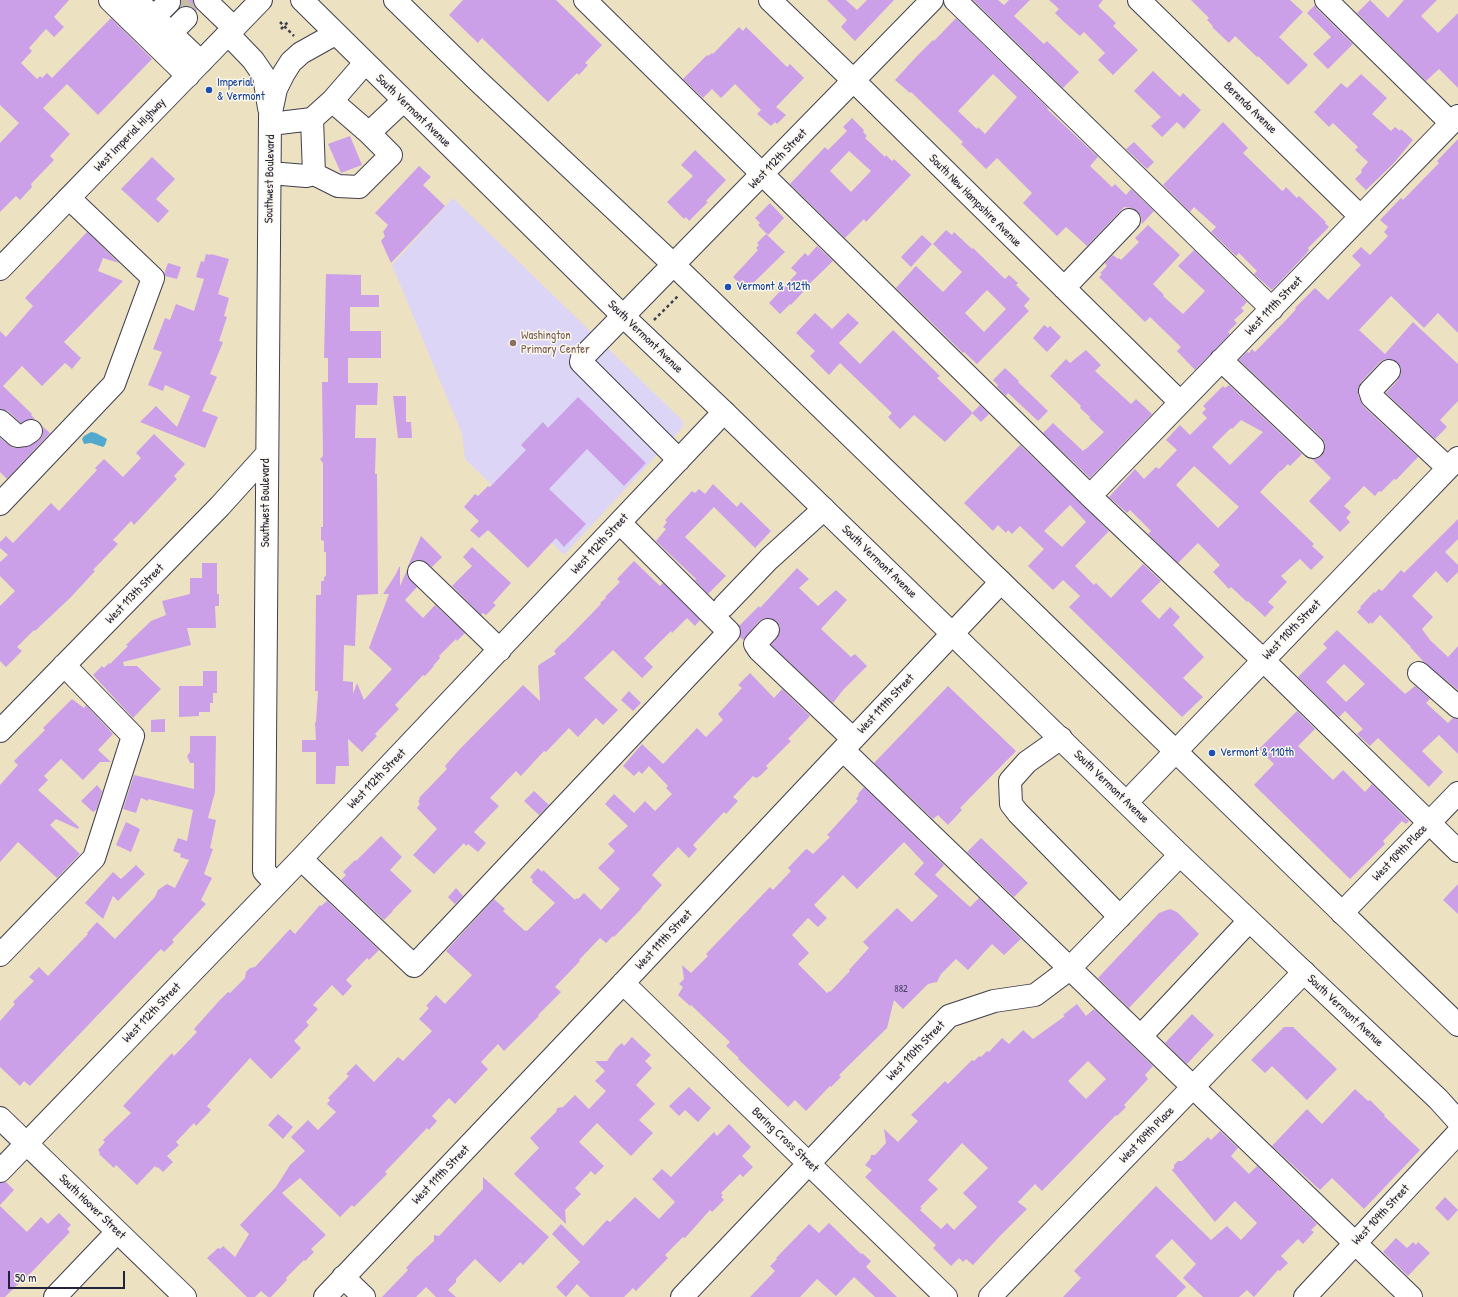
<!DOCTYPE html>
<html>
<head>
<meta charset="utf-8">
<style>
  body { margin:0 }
  #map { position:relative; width:1458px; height:1297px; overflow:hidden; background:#ece2c1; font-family:"Patrick Hand",sans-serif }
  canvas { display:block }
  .scale { position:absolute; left:8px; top:1271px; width:117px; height:18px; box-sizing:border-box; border:2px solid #22223b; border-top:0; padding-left:5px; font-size:12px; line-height:14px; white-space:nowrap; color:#22223b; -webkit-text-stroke:3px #fbf7ec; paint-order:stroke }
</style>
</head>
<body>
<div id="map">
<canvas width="1458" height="1297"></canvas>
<div class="scale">50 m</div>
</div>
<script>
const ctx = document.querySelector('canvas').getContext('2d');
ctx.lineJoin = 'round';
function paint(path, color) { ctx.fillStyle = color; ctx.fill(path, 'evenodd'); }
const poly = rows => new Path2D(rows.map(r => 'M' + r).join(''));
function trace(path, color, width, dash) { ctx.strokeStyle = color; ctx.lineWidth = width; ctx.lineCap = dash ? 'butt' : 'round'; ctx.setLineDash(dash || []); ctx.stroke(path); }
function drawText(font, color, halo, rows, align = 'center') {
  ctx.font = font + ' "Patrick Hand",sans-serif'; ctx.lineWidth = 3; ctx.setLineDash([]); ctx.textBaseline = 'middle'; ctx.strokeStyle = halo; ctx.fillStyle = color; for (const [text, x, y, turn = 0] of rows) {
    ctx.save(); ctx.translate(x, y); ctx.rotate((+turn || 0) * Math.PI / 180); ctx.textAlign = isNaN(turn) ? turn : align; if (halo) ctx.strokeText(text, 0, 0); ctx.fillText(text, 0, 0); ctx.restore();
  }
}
const built = poly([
  [453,198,683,421,683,427,564,555,465,459,462,434,392,265]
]);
const water = poly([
  [91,432,96,433,107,439,105,445,103,447,91,443,84,444,82,439,84,436]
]);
const building = poly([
  [0,0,69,0,54,17,64,27,54,37,46,29,29,48,32,51,21,63,37,79,40,76,42,78,47,73,52,78,111,18,152,59,98,115,67,84,43,108,70,134,50,156,54,160,31,184,32,187,20,200,16,196,0,212,0,143,19,123,0,105],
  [181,0,193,0,193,4,197,10,196,11,189,6,183,6,180,8],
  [463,0,556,0,602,45,585,63,588,65,579,75,577,73,548,102,482,38,478,43,449,15],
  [827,0,846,0,857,10,867,0,894,0,855,41,841,27,847,20],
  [973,0,998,0,1004,5,1009,0,1030,0,1014,16,1044,44,1047,41,1079,72,1063,88],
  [1049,0,1103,0,1098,6,1116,23,1113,26,1138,50,1113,75,1098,60,1105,53,1084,32,1080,36,1064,22,1055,13,1059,9],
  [1191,0,1290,0,1303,12,1279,37,1308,65,1288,85,1258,56,1257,57,1235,36,1229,43,1212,27,1213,26,1207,20,1209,18],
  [1370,0,1388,18,1404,0,1437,0,1421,16,1438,33,1458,13,1458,88,1439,69,1426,81,1357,13],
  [1315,5,1317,9,1353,44,1328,69,1313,54,1331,37,1307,13],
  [956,18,1048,108,1047,109,1098,157,1090,166,1112,187,1115,184,1126,195,1131,189,1154,211,1142,224,1141,216,1137,211,1132,208,1124,207,1087,246,1066,227,1057,236,1023,203,1032,193,997,158,986,169,961,144,963,142,911,92,910,93,895,80,917,56,933,40,934,41],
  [993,74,1017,97,985,134,978,127,977,129,958,111],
  [739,27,743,31,746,27,787,67,790,64,804,78,776,107,786,115,777,124,775,122,771,126,757,114,761,110,735,84,721,98,712,89,703,98,683,79,707,55,708,56,712,53,713,54],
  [1153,71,1180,97,1183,93,1201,110,1184,129,1177,122,1162,137,1151,126,1161,117,1134,91],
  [1361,74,1387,98,1372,114,1391,131,1395,127,1400,131,1401,129,1413,140,1393,164,1366,190,1355,179,1362,172,1361,170,1368,162,1355,150,1358,147,1333,123,1329,127,1314,112,1341,83,1347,88],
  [852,118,864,130,863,132,867,136,865,138,885,157,886,155,892,161,894,159,911,175,866,222,864,219,845,238,790,184,825,147,828,150,847,131,843,127],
  [849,151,871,171,851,192,830,171],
  [1223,122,1248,148,1243,153,1281,190,1283,191,1286,187,1297,198,1299,196,1326,222,1325,223,1329,227,1308,248,1309,250,1306,254,1272,290,1254,274,1257,271,1239,253,1236,256,1211,232,1216,227,1194,207,1190,212,1163,185],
  [350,136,362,165,341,173,328,144],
  [1458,139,1458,333,1438,313,1424,328,1391,296,1359,330,1385,354,1413,322,1458,364,1458,401,1440,420,1447,427,1435,439,1386,393,1398,380,1401,374,1401,368,1397,362,1392,359,1385,359,1380,362,1361,382,1358,388,1358,395,1363,406,1418,457,1396,480,1394,479,1381,492,1379,491,1375,496,1364,486,1344,506,1351,512,1346,518,1350,522,1340,532,1309,501,1331,478,1312,459,1317,459,1322,455,1325,450,1325,443,1322,438,1239,360,1247,352,1249,353,1252,349,1255,352,1288,318,1296,309,1295,308,1315,288,1328,300,1361,265,1352,256,1361,247,1370,255,1388,236,1384,232,1388,227,1380,220,1401,198,1403,200,1439,163,1437,161],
  [1134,142,1154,162,1147,169,1126,149],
  [695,150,726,180,706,201,708,202,689,221,686,217,684,219,667,202,693,176,681,165],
  [152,157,175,179,156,199,169,211,158,223,121,189],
  [419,166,431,177,423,185,445,206,391,263,381,241,385,236,383,232,388,225,375,213],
  [770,203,784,218,768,235,758,225,760,223,755,218],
  [1148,225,1180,255,1153,284,1164,295,1163,296,1183,314,1205,291,1178,266,1194,250,1247,302,1241,308,1244,311,1234,320,1237,323,1228,332,1230,334,1195,370,1177,351,1181,347,1150,317,1145,322,1099,277,1102,274,1100,273,1107,266,1105,263,1113,255,1118,259,1119,258,1121,260,1139,242,1135,238],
  [946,230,952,235,954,232,972,249,973,248,1005,279,1009,275,1018,283,1016,285,1030,299,1024,306,1029,311,977,364,964,352,963,353,896,288,916,266,943,292,962,272,933,244],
  [987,290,1006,309,984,332,965,313],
  [87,232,119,263,103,258,98,271,123,281,64,342,81,358,72,369,65,363,42,386,22,366,3,386,32,414,31,415,35,419,30,419,21,423,8,411,0,409,0,331,6,337,33,306,25,298],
  [766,234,785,252,746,290,733,277,758,250,756,248,759,245,757,243],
  [922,235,932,244,911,267,901,257],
  [817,246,833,261,803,290,804,291,791,305,790,304,780,314,769,303,797,273,791,268,805,253,808,256],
  [206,254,210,255,211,254,229,259,218,294,229,298,224,316,227,317,219,341,223,342,210,374,217,377,202,411,218,417,205,448,140,422,156,406,177,427,190,396,165,385,163,391,148,385,162,352,153,349,165,318,170,320,176,304,194,311,204,279,196,277,201,261,204,262],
  [168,263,181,267,177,279,165,276,164,274],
  [326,274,361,275,361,295,379,295,379,307,350,307,350,331,381,331,381,358,348,358,348,383,378,383,377,405,356,405,355,438,376,438,375,474,377,474,378,594,357,595,355,646,344,645,343,681,353,682,353,694,357,683,364,700,392,669,369,648,389,594,383,594,396,574,399,567,400,567,400,586,407,570,407,576,417,587,405,600,423,618,435,605,465,633,457,641,456,639,439,656,440,658,433,666,434,666,425,676,423,675,395,705,399,709,375,734,377,736,362,752,348,739,349,766,336,766,335,784,316,784,316,752,302,752,302,740,316,740,315,723,316,722,318,691,315,691,316,595,321,595,321,581,324,581,324,577,326,576,326,552,324,552,324,541,321,540,321,527,323,527,323,463,320,459,323,456,322,382,328,382,328,358,324,358],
  [815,313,832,329,848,313,859,323,839,343,860,364,893,330,940,376,937,378,973,413,945,442,914,415,900,429,888,417,892,413,840,363,829,375,810,356,815,351,796,333],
  [1044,325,1048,328,1050,326,1061,337,1047,352,1033,338],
  [1086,350,1101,365,1095,371,1131,404,1136,399,1152,414,1090,478,1043,433,1053,423,1083,451,1085,449,1086,449,1104,432,1089,418,1090,417,1080,408,1081,406,1050,376,1066,359,1070,363],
  [1005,368,1019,381,1018,382,1048,411,1038,421,1008,393,1006,396,997,387,998,385,993,380],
  [1229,385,1302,454,1290,466,1288,464,1281,471,1280,471,1260,492,1314,544,1312,546,1324,557,1311,570,1300,559,1281,576,1287,582,1268,602,1274,607,1265,617,1248,601,1247,602,1231,587,1229,589,1213,572,1220,565,1198,543,1178,563,1148,534,1151,531,1130,510,1127,513,1109,497,1135,469,1144,479,1156,467,1159,469,1177,450,1166,440,1180,425,1190,435,1207,418,1202,413,1206,409,1203,406,1223,386,1225,388],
  [1241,420,1263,432,1230,465,1212,447,1231,428,1232,429],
  [1194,466,1239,507,1218,528,1176,485],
  [393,396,406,396,406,422,411,422,412,438,398,438],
  [578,397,646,463,624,486,587,449,549,489,586,524,564,547,556,538,528,568,488,530,479,538,470,530,479,521,464,507,475,494,478,496,488,486,490,487,526,450,521,445,543,422,548,428],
  [980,405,989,414,981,422,972,413],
  [42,426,50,433,7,479,0,472,0,438,13,448,27,447,38,441,42,437,43,431],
  [154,434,185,464,174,476,177,479,134,525,131,521,113,540,118,544,93,570,95,571,71,597,35,631,34,630,17,647,22,651,6,667,0,661,0,606,15,591,0,576,0,562,8,555,0,548,0,542,6,536,13,543,51,503,59,511,97,470,95,468,104,459,123,477,141,458,136,453],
  [1020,445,1109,531,1075,566,1094,585,1096,583,1111,598,1143,564,1161,581,1141,601,1159,619,1170,607,1180,617,1173,625,1204,657,1183,678,1203,697,1182,717,1069,607,1080,596,1063,580,1053,590,1028,566,1044,549,1020,526,1012,534,1008,530,1006,533,998,525,993,531,964,503],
  [1070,505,1086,522,1062,547,1044,531],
  [713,484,737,507,741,502,771,531,755,548,714,507,685,537,726,576,708,594,695,580,696,579,656,541,666,529,663,527,667,522,665,520,692,491,695,493,699,489,705,494],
  [1458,519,1458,539,1445,552,1458,565,1458,572,1447,583,1436,571,1412,596,1433,617,1422,629,1430,640,1448,657,1458,646,1458,690,1424,662,1410,647,1411,647,1380,615,1372,624,1371,622,1369,624,1357,612,1361,608,1360,607,1374,592,1375,593,1379,589,1382,591,1401,570,1404,573],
  [421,536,442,557,432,567,422,560,415,560,408,566],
  [472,547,511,583,493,603,496,605,486,615,483,613,481,615,452,586,472,566,463,557],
  [634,561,660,586,663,583,700,620,695,626,687,618,672,633,671,631,644,658,653,667,642,678,613,650,584,678,618,710,603,725,596,718,578,737,569,728,546,752,544,751,521,776,516,771,490,798,499,806,474,832,486,843,478,852,468,844,466,846,464,843,434,874,413,855,437,829,417,808,420,804,418,801,420,799,419,798,447,769,445,766,458,751,523,685,540,701,538,666,540,664,556,654,554,651,563,642,564,642,601,604,600,603,606,598,605,597,620,582,617,579],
  [202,563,217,563,217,594,219,594,219,606,215,606,216,628,187,628,191,645,123,662,124,666,137,666,161,689,133,718,93,675,102,666,104,668,109,663,110,664,128,646,126,645,151,621,166,615,162,601,190,594,190,578,202,578],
  [797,568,809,579,799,588,818,606,836,590,847,600,821,629,851,657,855,654,867,666,843,690,833,703,771,645,777,638,780,632,780,626,776,621,770,618,764,618,759,621,743,640,740,637,741,629,739,626,759,606,760,608],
  [1337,630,1405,694,1415,686,1430,699,1426,703,1448,723,1453,718,1458,719,1458,754,1439,735,1422,751,1443,772,1429,787,1378,738,1370,746,1357,734,1363,729,1345,711,1339,717,1298,677,1327,648,1323,644],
  [1344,664,1365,684,1346,702,1326,682],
  [203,671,217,671,217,693,213,693,213,703,210,703,210,712,199,712,199,716,179,717,179,686,203,686],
  [750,673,774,698,782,689,810,716,788,739,791,741,766,766,768,768,760,776,756,778,753,776,733,797,738,801,726,814,724,812,693,845,697,849,689,858,678,847,661,865,652,875,662,885,641,908,642,908,614,937,613,936,606,943,600,938,579,960,580,961,555,987,561,992,538,1015,539,1016,504,1051,498,1044,481,1062,488,1069,455,1104,449,1098,432,1116,437,1121,429,1130,427,1128,385,1172,387,1174,354,1207,352,1205,340,1217,300,1178,282,1193,326,1235,311,1249,314,1252,305,1261,304,1260,286,1278,287,1280,271,1297,268,1297,261,1291,255,1297,247,1297,207,1258,218,1248,220,1249,223,1246,235,1257,249,1234,240,1225,276,1187,290,1165,305,1151,291,1137,308,1120,318,1130,336,1112,327,1104,330,1100,328,1098,349,1076,346,1074,356,1064,374,1082,398,1057,403,1061,432,1031,419,1019,429,1008,426,1006,436,995,445,1004,472,975,446,951,494,899,505,909,503,911,525,931,526,930,527,931,555,903,532,882,533,880,530,877,538,868,542,872,543,870,575,900,576,898,578,899,584,893,601,910,620,889,598,868,615,851,608,844,628,826,605,804,614,794,634,813,645,801,655,811,672,794,666,788,668,786,649,766,642,774,639,771,634,776,623,766,642,744,663,764,697,728,706,737,723,720,718,714,742,688,738,685],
  [948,686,1016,751,960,808,962,810,948,825,938,815,933,819,874,763],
  [629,691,641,703,633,711,621,700],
  [72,699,84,708,86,705,113,734,98,750,111,762,100,762,83,780,61,759,44,776,48,780,38,790,79,827,78,829,56,819,50,825,80,854,57,878,18,842,0,862,0,785,18,765,14,761,45,730,43,728],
  [1297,711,1315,729,1298,746,1333,780,1343,770,1365,792,1372,784,1409,821,1406,824,1402,821,1383,841,1385,844,1350,879,1254,785,1274,764,1259,749],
  [165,719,165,732,151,732,151,720],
  [190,736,216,736,215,792,208,818,216,820,210,848,213,849,204,874,212,878,201,900,206,904,172,940,174,942,164,952,161,949,157,953,30,1086,24,1081,20,1086,0,1067,0,1021,15,1004,13,1002,34,981,29,977,39,967,48,976,88,934,87,933,97,922,115,939,155,897,158,890,167,884,175,888,189,860,180,857,181,854,173,851,178,838,187,841,193,810,148,799,148,801,141,798,136,813,123,809,134,775,194,789,194,763,190,763,187,756,190,752],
  [97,785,102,791,97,809,93,812,81,801],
  [864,787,944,865,935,875,970,907,979,898,1021,939,1004,955,992,944,968,970,956,959,941,974,937,982,928,984,903,1009,894,1000,887,1028,839,1075,841,1077,831,1087,830,1086,806,1111,795,1100,788,1107,738,1059,739,1058,726,1046,730,1042,691,1005,690,1006,678,995,683,987,679,984,684,979,682,965,691,973,708,956,706,954,770,887,773,890,791,871,788,868,805,850,807,849,813,854,830,837,827,835,858,801,856,799,859,795,858,794],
  [904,842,924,863,914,874,938,896,912,922,897,908,863,942,869,948,849,970,850,971,830,992,829,991,827,993,798,964,809,953,792,935,808,918,818,927,827,918,814,905,843,875,857,889],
  [534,791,549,805,539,815,524,801],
  [126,822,140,829,131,852,116,845],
  [381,836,402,857,390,870,412,891,392,911,393,911,384,920,341,880,346,875,343,872,355,860,356,861],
  [981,838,1028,883,1014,897,967,852],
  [136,865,145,874,118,901,113,896,103,919,85,903,113,872,121,879],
  [1458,884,1458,914,1443,900],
  [456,888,463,896,455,904,448,897],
  [327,901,379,950,369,960,367,958,346,980,352,986,343,996,332,985,313,1005,318,1009,306,1022,309,1025,294,1041,301,1048,271,1079,250,1058,207,1106,211,1110,196,1126,194,1123,176,1142,179,1145,167,1156,173,1162,163,1172,158,1167,157,1168,155,1166,137,1185,116,1165,114,1168,99,1154,100,1153,98,1150,105,1142,103,1140,131,1113,123,1106,172,1053,174,1056,197,1032,194,1029,219,1001,228,992,230,993,245,978,246,972,250,968,255,967,290,929,295,934,320,905,321,906],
  [1170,909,1177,912,1199,934,1129,1008,1098,978,1159,913],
  [1077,1004,1086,1016,1094,1009,1153,1066,1145,1075,1148,1079,1124,1105,1126,1107,1117,1116,1116,1115,1042,1191,1035,1184,1018,1202,1027,1209,1000,1236,973,1265,966,1259,963,1262,959,1258,951,1266,933,1248,936,1245,865,1177,872,1170,865,1165,870,1159,871,1155,875,1155,886,1143,884,1129,898,1142,918,1121,911,1115,945,1081,948,1084,972,1060,974,1061,979,1056,981,1057,987,1051,989,1052,1002,1038,1009,1044,1023,1030,1033,1039,1065,1016,1063,1015],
  [1088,1061,1106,1079,1086,1099,1068,1081],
  [962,1143,988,1168,963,1193,977,1207,954,1230,947,1223,941,1229,920,1210,922,1208,920,1207,938,1189,928,1180],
  [1192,1014,1214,1035,1187,1064,1165,1043],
  [1284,1027,1293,1027,1337,1069,1307,1100,1272,1066,1265,1073,1251,1060],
  [632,1037,651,1055,645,1061,652,1068,636,1085,655,1104,639,1120,653,1133,631,1156,597,1123,579,1142,604,1166,595,1175,591,1171,575,1188,581,1194,565,1210,566,1224,514,1174,539,1148,530,1138,556,1112,557,1108,563,1107,575,1095,589,1109,606,1091,595,1081,605,1071,595,1061,607,1061,616,1048,622,1043,624,1046],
  [689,1087,711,1108,698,1122,685,1110,679,1116,669,1106],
  [1355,1089,1368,1101,1370,1100,1385,1115,1384,1116,1420,1150,1364,1209,1332,1178,1320,1190,1272,1146,1307,1109,1322,1124],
  [278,1114,293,1127,283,1139,268,1125],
  [729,1124,751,1147,742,1156,753,1167,743,1177,740,1174,721,1193,723,1195,721,1197,724,1200,712,1212,710,1210,685,1238,683,1237,665,1255,668,1258,636,1291,633,1288,624,1297,590,1297,577,1284,566,1297,556,1287,580,1262,552,1234,561,1224,583,1246,607,1220,610,1222,635,1197,659,1219,675,1202,652,1179,662,1169,671,1177,714,1132,717,1136],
  [1220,1131,1238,1148,1231,1156,1249,1174,1257,1166,1317,1224,1311,1230,1314,1232,1303,1244,1298,1239,1281,1256,1288,1263,1280,1271,1278,1270,1254,1297,1247,1290,1239,1297,1203,1297,1183,1278,1196,1264,1172,1239,1155,1256,1186,1287,1176,1297,1063,1297,1081,1278,1074,1271,1156,1186,1211,1240,1227,1226,1241,1240,1257,1223,1235,1201,1215,1222,1172,1170,1174,1168,1174,1165,1178,1161,1182,1161,1208,1137,1211,1140],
  [483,1177,549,1237,523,1265,520,1262,500,1283,475,1259,456,1279,456,1282,448,1290,456,1297,436,1297,426,1287,416,1297,382,1297,408,1270,406,1268,417,1256,418,1256,434,1241,434,1235,439,1236,483,1189],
  [6,1182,14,1190,0,1205,0,1183],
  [1445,1197,1458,1210,1448,1221,1435,1208],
  [0,1206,27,1232,41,1217,48,1224,59,1213,71,1225,67,1229,70,1232,24,1280,23,1279,5,1297,0,1297],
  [829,1223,861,1254,862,1253,871,1261,866,1267,897,1297,875,1297,854,1277,836,1296,817,1279,800,1297,750,1297,775,1271,770,1266,777,1259,776,1258,809,1224,819,1233],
  [1396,1238,1407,1248,1413,1242,1416,1245,1418,1242,1430,1253,1408,1276,1383,1252]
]);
const minorTunnel = poly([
  [178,10,188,0]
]);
const path = poly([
  [280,22,294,36],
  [281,29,288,22],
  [654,320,679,295]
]);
const minor = poly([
  [110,0,188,76],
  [136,0,201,62],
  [205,0,234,28],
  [585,0,1090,496,1263,660,1458,851],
  [770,0,854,81,1180,402],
  [955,0,1272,309],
  [1139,0,1360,216],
  [1326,0,1451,123],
  [154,17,169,2],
  [171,33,186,18],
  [332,101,369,133],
  [270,117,264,871,276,884],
  [271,124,312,119],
  [270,173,306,176,314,174,338,186,359,187,391,155,369,133,403,101],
  [314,174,312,119,332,101,365,63],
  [1064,288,1129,220],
  [1221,360,1313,447],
  [1389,371,1370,391,1372,397,1448,468],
  [0,421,17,436,25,435,31,431],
  [679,460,581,362,582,358,932,0],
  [1090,496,1458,116],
  [0,504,114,384,153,278,69,198],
  [419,572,500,650],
  [724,606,769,559,824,509],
  [768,630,755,644,759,650,853,739],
  [1419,673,1458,707],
  [0,731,220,506,267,454],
  [1061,738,1027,762,1010,781,1011,804,1018,813,1120,917],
  [843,750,1411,1297],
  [1127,802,1458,458],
  [301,859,414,966,729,632,620,523],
  [1342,913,1458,793],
  [0,955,94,858,133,736,64,665],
  [623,983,946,1297],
  [1141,1036,1249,921],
  [0,1118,185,1297],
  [0,1171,301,859,724,412],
  [343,1277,364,1297],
  [55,1297,117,1232],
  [325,1297,611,996,1001,582],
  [682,1297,949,1016,994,1001,1035,995,1067,971,1180,855],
  [990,1297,1304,972],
  [1305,1297,1458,1133]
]);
const major = poly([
  [302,0,622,315,724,412,1180,855,1438,1099,1458,1121],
  [395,0,477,80,674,265,1458,1025],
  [228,34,253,60,264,76,269,108],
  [270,117,276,89,284,73,291,62,301,53,335,34],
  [0,269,261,0]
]);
const markers = [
  [209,90,4,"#1a4fb4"],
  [728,287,4,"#1a4fb4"],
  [513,343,4,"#8d6e63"],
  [1212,753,4,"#1a4fb4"]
];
const numberNames = [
  ["882",901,989]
];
const transitNames = [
  ["Imperial",217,83],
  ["& Vermont",217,97],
  ["Vermont & 112th",736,287],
  ["Vermont & 110th",1220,753]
];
const streetNames = [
  ["Berendo Avenue",1250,108,44],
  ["South Vermont Avenue",413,111,44],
  ["West Imperial Highway",130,135,-46],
  ["West 112th Street",778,159,-46],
  ["Southwest Boulevard",270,179,-89],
  ["South New Hampshire Avenue",975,201,45],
  ["West 111th Street",1274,306,-46],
  ["South Vermont Avenue",645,337,44],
  ["Southwest Boulevard",266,503,-90],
  ["West 112th Street",600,544,-47],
  ["South Vermont Avenue",879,562,44],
  ["West 113th Street",135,594,-46],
  ["West 110th Street",1292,630,-46],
  ["West 111th Street",886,704,-47],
  ["West 112th Street",377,779,-46],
  ["South Vermont Avenue",1111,787,44],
  ["West 109th Place",1400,853,-46],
  ["West 111th Street",664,940,-47],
  ["South Vermont Avenue",1345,1011,43],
  ["West 112th Street",152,1013,-46],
  ["West 110th Street",916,1051,-46],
  ["West 109th Place",1147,1135,-46],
  ["Baring Cross Street",785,1140,44],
  ["West 111th Street",441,1175,-46],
  ["South Hoover Street",92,1207,44],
  ["West 109th Street",1381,1215,-47]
];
const educationNames = [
  ["Washington",521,336],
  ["Primary Center",521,350]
];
paint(built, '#ddd5f6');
paint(water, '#51aace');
paint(building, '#cba0e8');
trace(minorTunnel, '#c4bca6', 22, [22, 11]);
trace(minor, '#403f4f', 24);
trace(major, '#403f4f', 24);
trace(path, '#403f4f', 2.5, [3, 3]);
trace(minor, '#fff', 22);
trace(major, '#fff', 22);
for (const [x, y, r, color] of markers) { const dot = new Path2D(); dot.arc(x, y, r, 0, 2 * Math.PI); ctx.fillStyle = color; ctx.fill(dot); trace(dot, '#fbf7ec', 1.5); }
drawText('10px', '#4c4266', null, numberNames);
drawText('12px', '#164399', '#fbf7ec', transitNames, 'left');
drawText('12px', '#22223b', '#fbf7ec', streetNames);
drawText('12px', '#785e54', '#fbf7ec', educationNames, 'left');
</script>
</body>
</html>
